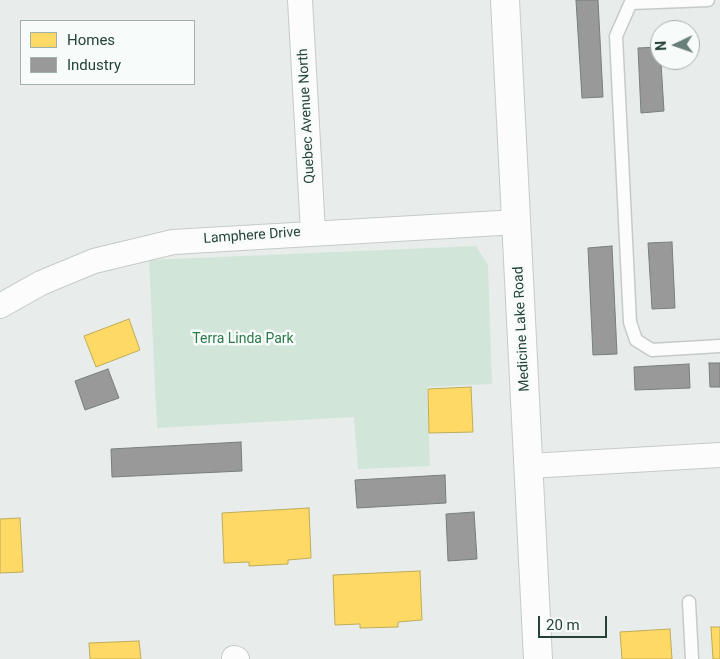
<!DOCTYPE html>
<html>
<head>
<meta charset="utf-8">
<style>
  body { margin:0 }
  #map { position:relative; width:720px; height:659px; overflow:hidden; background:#e8edeb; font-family:Roboto,sans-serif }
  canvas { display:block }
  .legend { position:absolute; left:20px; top:20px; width:175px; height:65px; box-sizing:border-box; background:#f7fbf9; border:1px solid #a3b1ad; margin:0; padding:6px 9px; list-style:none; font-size:15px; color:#24423a }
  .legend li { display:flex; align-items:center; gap:10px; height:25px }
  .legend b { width:25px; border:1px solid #a3b1ad }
  .north { position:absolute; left:650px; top:20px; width:50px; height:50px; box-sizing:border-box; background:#f7fbf9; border:1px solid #a3b1ad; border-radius:50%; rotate:267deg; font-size:14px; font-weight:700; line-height:20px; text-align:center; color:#24423a }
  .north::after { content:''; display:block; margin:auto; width:18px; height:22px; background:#697e78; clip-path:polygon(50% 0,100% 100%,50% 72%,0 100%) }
  .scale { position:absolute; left:538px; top:616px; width:69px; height:22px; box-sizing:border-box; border:2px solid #24423a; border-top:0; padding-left:6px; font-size:15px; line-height:18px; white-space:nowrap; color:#24423a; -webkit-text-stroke:4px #f7fbf9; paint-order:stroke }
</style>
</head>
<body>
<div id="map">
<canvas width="720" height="659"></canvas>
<ul class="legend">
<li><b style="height:14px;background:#ffd966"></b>Homes</li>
<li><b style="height:14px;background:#999"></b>Industry</li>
</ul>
<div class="north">N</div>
<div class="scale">20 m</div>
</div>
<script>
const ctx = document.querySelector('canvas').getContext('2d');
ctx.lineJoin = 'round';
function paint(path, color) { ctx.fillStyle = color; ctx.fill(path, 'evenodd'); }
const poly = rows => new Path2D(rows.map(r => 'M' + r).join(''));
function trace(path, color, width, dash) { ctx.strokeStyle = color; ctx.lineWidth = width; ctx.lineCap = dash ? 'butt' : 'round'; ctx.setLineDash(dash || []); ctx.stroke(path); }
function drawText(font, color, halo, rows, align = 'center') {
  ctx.font = font + ' Roboto,sans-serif'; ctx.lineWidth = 5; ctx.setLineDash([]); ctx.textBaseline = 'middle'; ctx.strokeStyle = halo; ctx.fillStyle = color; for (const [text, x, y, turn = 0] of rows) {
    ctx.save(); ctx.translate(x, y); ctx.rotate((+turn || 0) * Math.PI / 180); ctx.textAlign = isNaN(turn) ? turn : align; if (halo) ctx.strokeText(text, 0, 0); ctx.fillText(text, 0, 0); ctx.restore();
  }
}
const green = poly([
  [476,246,488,265,492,384,427,387,430,466,358,469,354,417,157,428,149,260]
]);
const homes = poly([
  [129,319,140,350,96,367,84,336,129,319],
  [471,387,473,432,429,433,428,389,471,387],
  [309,508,311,558,288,560,288,564,249,566,249,562,224,563,222,513,309,508],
  [20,518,23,572,0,573,0,519,20,518],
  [420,571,422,620,398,622,398,627,360,628,360,624,335,625,333,575,420,571],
  [711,627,720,627,720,659,713,659,711,627],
  [670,629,672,659,622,659,620,632,670,629],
  [139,641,141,659,90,659,89,643,139,641]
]);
const industry = poly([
  [576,0,598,0,603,97,582,98,576,0],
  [660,47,664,111,641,113,638,48,660,47],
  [672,242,675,308,652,309,648,243,672,242],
  [612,246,617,354,593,355,588,248,612,246],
  [709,363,720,363,720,387,710,387,709,363],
  [689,364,690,388,635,390,634,367,689,364],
  [108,369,119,398,85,410,75,381,108,369],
  [241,442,242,471,112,477,111,449,241,442],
  [445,475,446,503,357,508,355,480,445,475],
  [474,512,477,559,448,561,446,514,474,512]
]);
const service = poly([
  [632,0,616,36,630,322,636,340,652,350,720,346],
  [632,3,708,0],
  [689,602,692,659]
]);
const minor = poly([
  [300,0,313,232],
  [0,306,41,283,94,261,173,242,517,222],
  [529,466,720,455],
  [234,658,237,659]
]);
const tertiary = poly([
  [505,0,538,659]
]);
const streetNames = [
  ["Quebec Avenue North",307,116,-93],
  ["Lamphere Drive",252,236,-4],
  ["Medicine Lake Road",522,329,-93]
];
const parkNames = [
  ["Terra Linda Park",243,339]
];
paint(green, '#d1e6d8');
paint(homes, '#ffd966');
trace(homes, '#bdac59', 1);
paint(industry, '#999');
trace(industry, '#767f7c', 1);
trace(service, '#c5cac8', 15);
trace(minor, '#c5cac8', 26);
trace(tertiary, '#c5cac8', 30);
trace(service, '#fcfcfc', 12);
trace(minor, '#fcfcfc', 24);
trace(tertiary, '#fcfcfc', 28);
drawText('14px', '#24423a', '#f7fbf9', streetNames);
drawText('14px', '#2d7a4b', '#f7fbf9', parkNames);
</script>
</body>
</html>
